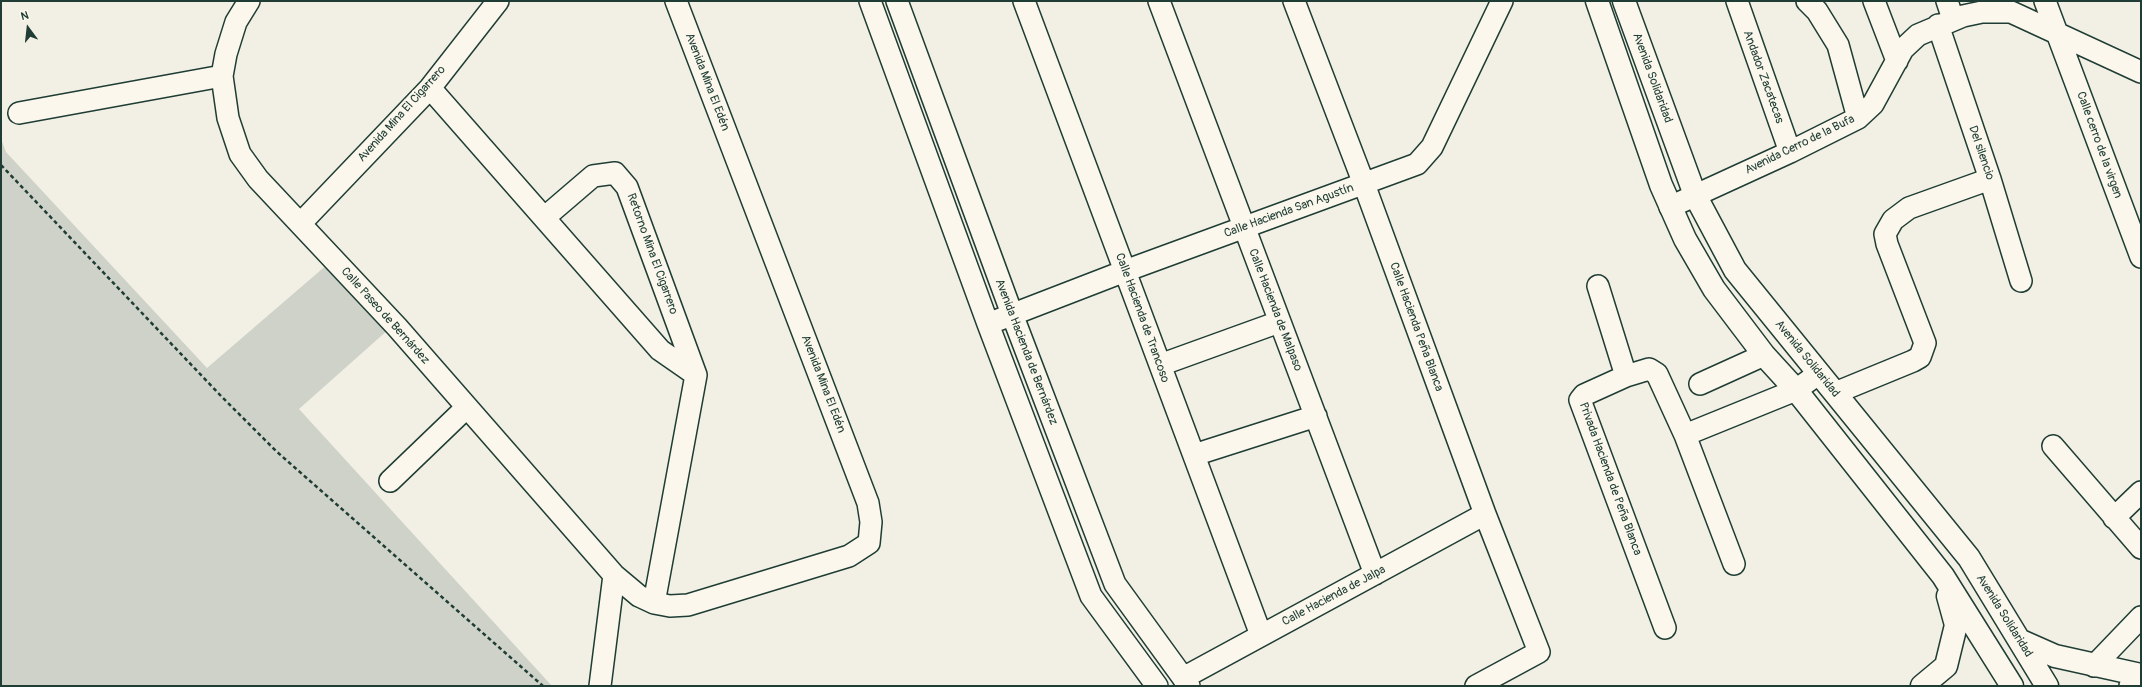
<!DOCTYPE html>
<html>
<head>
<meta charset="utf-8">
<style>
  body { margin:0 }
  #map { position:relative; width:2142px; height:687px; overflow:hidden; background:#f2f0e5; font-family:Pangolin,sans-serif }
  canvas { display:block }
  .frame { position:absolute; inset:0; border:2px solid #1f3d34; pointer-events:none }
  .north { position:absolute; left:8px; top:8px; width:40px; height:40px; -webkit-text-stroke:3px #fbf7ec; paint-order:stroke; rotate:345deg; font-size:11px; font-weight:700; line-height:16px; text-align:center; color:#1f3d34 }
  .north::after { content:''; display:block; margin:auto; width:14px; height:18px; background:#1f3d34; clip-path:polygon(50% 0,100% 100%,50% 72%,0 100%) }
</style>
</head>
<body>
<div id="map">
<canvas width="2142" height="687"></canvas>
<div class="frame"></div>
<div class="north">N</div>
</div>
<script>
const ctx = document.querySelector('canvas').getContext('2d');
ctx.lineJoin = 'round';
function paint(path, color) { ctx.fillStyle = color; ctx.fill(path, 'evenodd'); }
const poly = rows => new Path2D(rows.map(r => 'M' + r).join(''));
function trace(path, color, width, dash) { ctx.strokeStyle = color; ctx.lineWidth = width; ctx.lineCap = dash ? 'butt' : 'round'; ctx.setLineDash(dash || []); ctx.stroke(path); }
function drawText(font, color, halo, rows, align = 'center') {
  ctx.font = font + ' Pangolin,sans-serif'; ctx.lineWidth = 4; ctx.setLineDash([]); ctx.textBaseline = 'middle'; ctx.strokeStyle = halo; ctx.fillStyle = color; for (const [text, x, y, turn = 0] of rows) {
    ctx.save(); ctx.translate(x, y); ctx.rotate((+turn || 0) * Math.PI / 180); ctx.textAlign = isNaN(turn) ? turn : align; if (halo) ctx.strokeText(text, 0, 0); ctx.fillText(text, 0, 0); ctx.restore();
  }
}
const green = poly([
  [1,139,6,152,207,368,329,263,389,329,299,409,552,686,1,686]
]);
const path = poly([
  [1,165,221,396,276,451,543,686]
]);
const minor = poly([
  [249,1,236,22,226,54,222,76,228,118,240,154,258,179,397,327,614,575,639,596,654,603,670,606,688,605,849,556,869,543,871,522,868,503,676,1],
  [870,1,988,324,1091,596,1157,686],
  [897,1,1012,314,1115,584,1189,686],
  [1024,1,1261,635],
  [1159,1,1375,574],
  [1294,1,1364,184,1485,514,1539,652,1476,686],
  [1737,1,1790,152],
  [1807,1,1817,11,1838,45,1858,118],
  [1874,1,1897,61],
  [1947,1,1953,19],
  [2045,1,2141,257],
  [1938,25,1990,179,2021,281],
  [430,88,660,350,696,375],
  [19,113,222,76],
  [1670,207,1790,152,1858,118,1873,104,1903,49,1918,35,1963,16,1982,12,2011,12,2141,72],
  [544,218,593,176,615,173,627,187,696,375,654,603],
  [301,223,430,88,498,1],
  [1598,286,1626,376],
  [998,320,1125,271,1417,164,1432,147,1502,1],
  [1160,365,1279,322],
  [1700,384,1764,355],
  [1835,393,1913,361,1920,357,1925,343,1887,244,1885,234,1893,220,1909,208,1990,179],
  [1685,435,1796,390,1818,374],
  [2053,446,2141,548],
  [1194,455,1316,416],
  [390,481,467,407],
  [2114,518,2141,492],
  [1665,628,1580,400,1584,395,1626,376,1649,369,1657,374,1685,435,1734,564],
  [2094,666,2141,617],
  [1183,678,1485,514],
  [600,686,614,575],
  [2130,686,2141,683]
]);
const major = poly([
  [1597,1,1661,185,1685,239,1714,289,1764,355,1796,390,1943,576,2012,686],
  [1624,1,1695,195,1735,270,1969,558,2047,686],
  [2021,641,2055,656,2141,675],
  [1922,686,1946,666,1956,625,1948,596]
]);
const streetNames = [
  ["Andador Zacatecas",1763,77,70],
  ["Avenida Solidaridad",1652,78,70],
  ["Avenida Mina El Edén",707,82,69],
  ["Avenida Mina El Cigarrero",402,114,-48],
  ["Avenida Cerro de la Bufa",1800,145,-26],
  ["Calle cerro de la virgen",2099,145,70],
  ["Del silencio",1981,153,71],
  ["Calle Hacienda San Agustín",1289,211,-20],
  ["Retorno Mina El Cigarrero",652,254,70],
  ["Calle Hacienda de Malpaso",1275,310,69],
  ["Calle Paseo de Bernárdez",385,316,48],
  ["Calle Hacienda de Trancoso",1142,318,70],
  ["Calle Hacienda Peña Blanca",1416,327,70],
  ["Avenida Hacienda de Bernárdez",1026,352,69],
  ["Avenida Solidaridad",1807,359,51],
  ["Avenida Mina El Edén",823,384,69],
  ["Privada Hacienda de Peña Blanca",1610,479,70],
  ["Calle Hacienda de Jalpa",1334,596,-28],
  ["Avenida Solidaridad",2004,616,58]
];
paint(green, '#cfd2c8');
trace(minor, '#1f3d34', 24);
trace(major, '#1f3d34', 25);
trace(path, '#1f3d34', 2.5, [4, 3]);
trace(minor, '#fbf7ec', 21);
trace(major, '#fbf7ec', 22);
drawText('12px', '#1f3d34', '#fbf7ec', streetNames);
</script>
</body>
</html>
